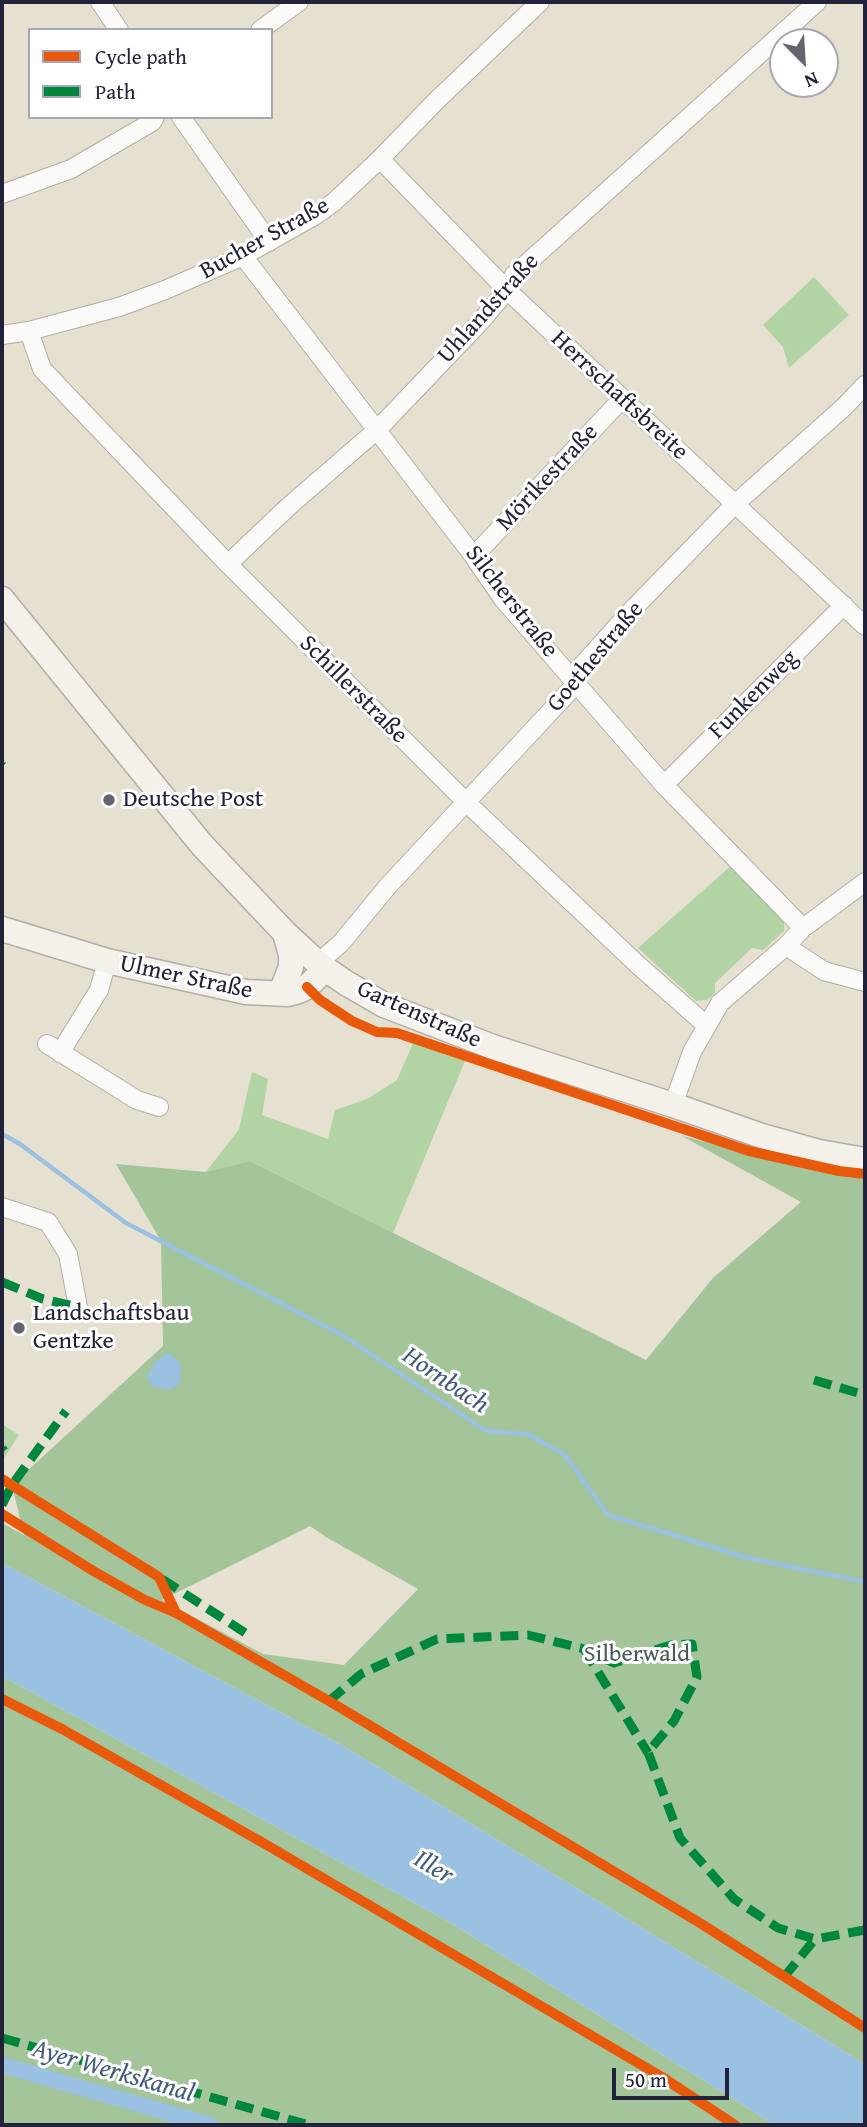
<!DOCTYPE html>
<html>
<head>
<meta charset="utf-8">
<style>
  body { margin:0 }
  #map { position:relative; width:867px; height:2127px; overflow:hidden; background:#e6e0d0; font-family:"Gentium Book Plus",serif }
  canvas { display:block }
  .frame { position:absolute; inset:0; border:4px solid #22223b; pointer-events:none }
  .legend { position:absolute; left:28px; top:28px; width:245px; height:91px; box-sizing:border-box; background:#fff; border:2px solid #a7a7b1; margin:0; padding:9px 12px; list-style:none; font-size:21px; color:#22223b }
  .legend li { display:flex; align-items:center; gap:14px; height:35px }
  .legend b { width:35px; border:2px solid #a7a7b1 }
  .north { position:absolute; left:769px; top:28px; width:70px; height:70px; box-sizing:border-box; background:#fff; border:2px solid #a7a7b1; border-radius:50%; rotate:156deg; font-size:19px; font-weight:700; line-height:28px; text-align:center; color:#22223b }
  .north::after { content:''; display:block; margin:auto; width:24px; height:32px; background:#67646f; clip-path:polygon(50% 0,100% 100%,50% 72%,0 100%) }
  .scale { position:absolute; left:612px; top:2068px; width:117px; height:32px; box-sizing:border-box; border:4px solid #22223b; border-top:0; padding-left:9px; font-size:21px; line-height:24px; white-space:nowrap; color:#22223b; -webkit-text-stroke:5px #fff; paint-order:stroke }
</style>
</head>
<body>
<div id="map">
<canvas width="867" height="2127"></canvas>
<div class="frame"></div>
<ul class="legend">
<li><b style="height:9px;background:#e8590c"></b>Cycle path</li>
<li><b style="height:9px;background:#00873e"></b>Path</li>
</ul>
<div class="north">N</div>
<div class="scale">50 m</div>
</div>
<script>
const ctx = document.querySelector('canvas').getContext('2d');
ctx.lineJoin = 'round';
function paint(path, color) { ctx.fillStyle = color; ctx.fill(path, 'evenodd'); }
const poly = rows => new Path2D(rows.map(r => 'M' + r).join(''));
function trace(path, color, width, dash) { ctx.strokeStyle = color; ctx.lineWidth = width; ctx.lineCap = dash ? 'butt' : 'round'; ctx.setLineDash(dash || []); ctx.stroke(path); }
function drawText(font, color, halo, rows, align = 'center') {
  ctx.font = font + ' "Gentium Book Plus",serif'; ctx.lineWidth = 6; ctx.setLineDash([]); ctx.textBaseline = 'middle'; ctx.strokeStyle = halo; ctx.fillStyle = color; for (const [text, x, y, turn = 0] of rows) {
    ctx.save(); ctx.translate(x, y); ctx.rotate((+turn || 0) * Math.PI / 180); ctx.textAlign = isNaN(turn) ? turn : align; if (halo) ctx.strokeText(text, 0, 0); ctx.fillText(text, 0, 0); ctx.restore();
  }
}
const green = poly([
  [814,277,849,315,789,368,783,347,763,325],
  [733,864,784,920,784,931,763,950,752,948,715,983,715,993,707,1000,696,1001,638,948],
  [413,1043,465,1061,393,1233,250,1161,206,1172,239,1129,252,1072,268,1079,262,1115,328,1139,335,1110,367,1099,397,1080],
  [2,1424,19,1435,2,1461]
]);
const forest = poly([
  [682,1136,835,1174,865,1179,865,2064,345,1747,2,1563,2,1523,24,1535,12,1485,163,1346,161,1241,116,1164,206,1172,250,1161,646,1360,713,1278,801,1202],
  [310,1526,326,1537,418,1589,344,1665,263,1654,162,1600],
  [2,1676,449,1922,775,2125,2,2125]
]);
const water = poly([
  [168,1352,180,1363,181,1381,171,1390,153,1387,147,1377,155,1362],
  [2,1563,345,1747,865,2064,865,2125,775,2125,449,1922,2,1676]
]);
const stream = poly([
  [2,1134,20,1144,126,1223,342,1335,486,1431,527,1434,564,1454,608,1515,748,1558,865,1582]
]);
const canal = poly([
  [2,2065,210,2125]
]);
const minor = poly([
  [100,2,119,30],
  [260,30,299,2],
  [181,117,269,242],
  [380,159,507,290,865,626],
  [2,194,71,169,152,122,155,117],
  [243,256,472,554,503,599,664,785,803,928],
  [29,331,42,369,228,564,467,803,638,965,706,1025],
  [2,335,29,331,119,307,165,290,243,256,316,215,334,202,380,159,436,101,540,2],
  [474,556,622,399],
  [228,564,288,507,378,429,481,321,507,290,514,275,817,2],
  [664,785,844,605],
  [786,946,824,971,865,982],
  [318,963,341,943,388,886,576,684,578,670,631,611,735,504,844,407,865,385],
  [47,1044,137,1100,159,1107],
  [60,1053,99,990,107,961],
  [673,1105,692,1052,720,1003,786,946,803,928,865,882],
  [2,1207,48,1222,68,1254,78,1307]
]);
const secondary = poly([
  [2,599,202,845,285,933,321,966,346,983,384,1005,493,1047,673,1105,762,1136,819,1152,865,1160],
  [2,929,107,961,246,992,288,994,299,991,307,987,325,969],
  [283,987,291,967,291,955,285,933]
]);
const quiet = poly([
  [2,765,3,766],
  [2,1282,43,1299,78,1307],
  [814,1380,865,1395],
  [2,1448,4,1451],
  [2,1505,12,1485,66,1411],
  [162,1579,250,1636],
  [584,1649,648,1753],
  [329,1701,361,1674,437,1639,528,1635,581,1648,614,1663,671,1645,692,1644,697,1677,674,1721,648,1752,680,1838,734,1899,778,1928,815,1939,865,1930],
  [784,1977,815,1939],
  [2,2038,309,2125]
]);
const cycleway = poly([
  [307,987,320,1000,352,1021,377,1032,397,1033,749,1151,839,1171,865,1174],
  [2,1479,159,1577,176,1613],
  [2,1514,95,1572,145,1600,176,1613,329,1701,700,1923,865,2028],
  [2,1699,62,1729,265,1844,662,2077,735,2125]
]);
const markers = [
  [109,800,7,"#67646f"],
  [19,1328,7,"#67646f"]
];
const streetNames = [
  ["Bucher Straße",265,239,-29],
  ["Uhlandstraße",489,309,-48],
  ["Herrschaftsbreite",619,396,43],
  ["Mörikestraße",548,478,-47],
  ["Silcherstraße",511,602,52],
  ["Goethestraße",596,657,-50],
  ["Schillerstraße",353,690,45],
  ["Funkenweg",754,695,-45],
  ["Ulmer Straße",186,978,12],
  ["Gartenstraße",419,1015,24]
];
const poiNames = [
  ["Deutsche Post",123,800],
  ["Landschaftsbau",33,1314],
  ["Gentzke",33,1342]
];
const parkNames = [
  ["Silberwald",637,1655]
];
const waterNames = [
  ["Hornbach",445,1381,34],
  ["Iller",433,1868,30],
  ["Ayer Werkskanal",113,2072,16]
];
paint(green, '#b2d3a4');
paint(forest, '#a4c49a');
paint(water, '#9ac0e2');
trace(stream, '#9ac0e2', 4.5);
trace(canal, '#9ac0e2', 16);
trace(minor, '#b1aea6', 20);
trace(secondary, '#b1aea6', 27);
trace(minor, '#fbfaf8', 18);
trace(secondary, '#f4f0ea', 24);
trace(quiet, '#00873e', 9, [18, 9]);
trace(cycleway, '#e8590c', 10);
for (const [x, y, r, color] of markers) { const dot = new Path2D(); dot.arc(x, y, r, 0, 2 * Math.PI); ctx.fillStyle = color; ctx.fill(dot); trace(dot, '#fff', 2.5); }
drawText('24px', '#22223b', '#fff', streetNames);
drawText('24px', '#22223b', '#fff', poiNames, 'left');
drawText('24px', '#465c53', '#fff', parkNames);
drawText('italic 26px', '#455c81', '#fff', waterNames);
</script>
</body>
</html>
